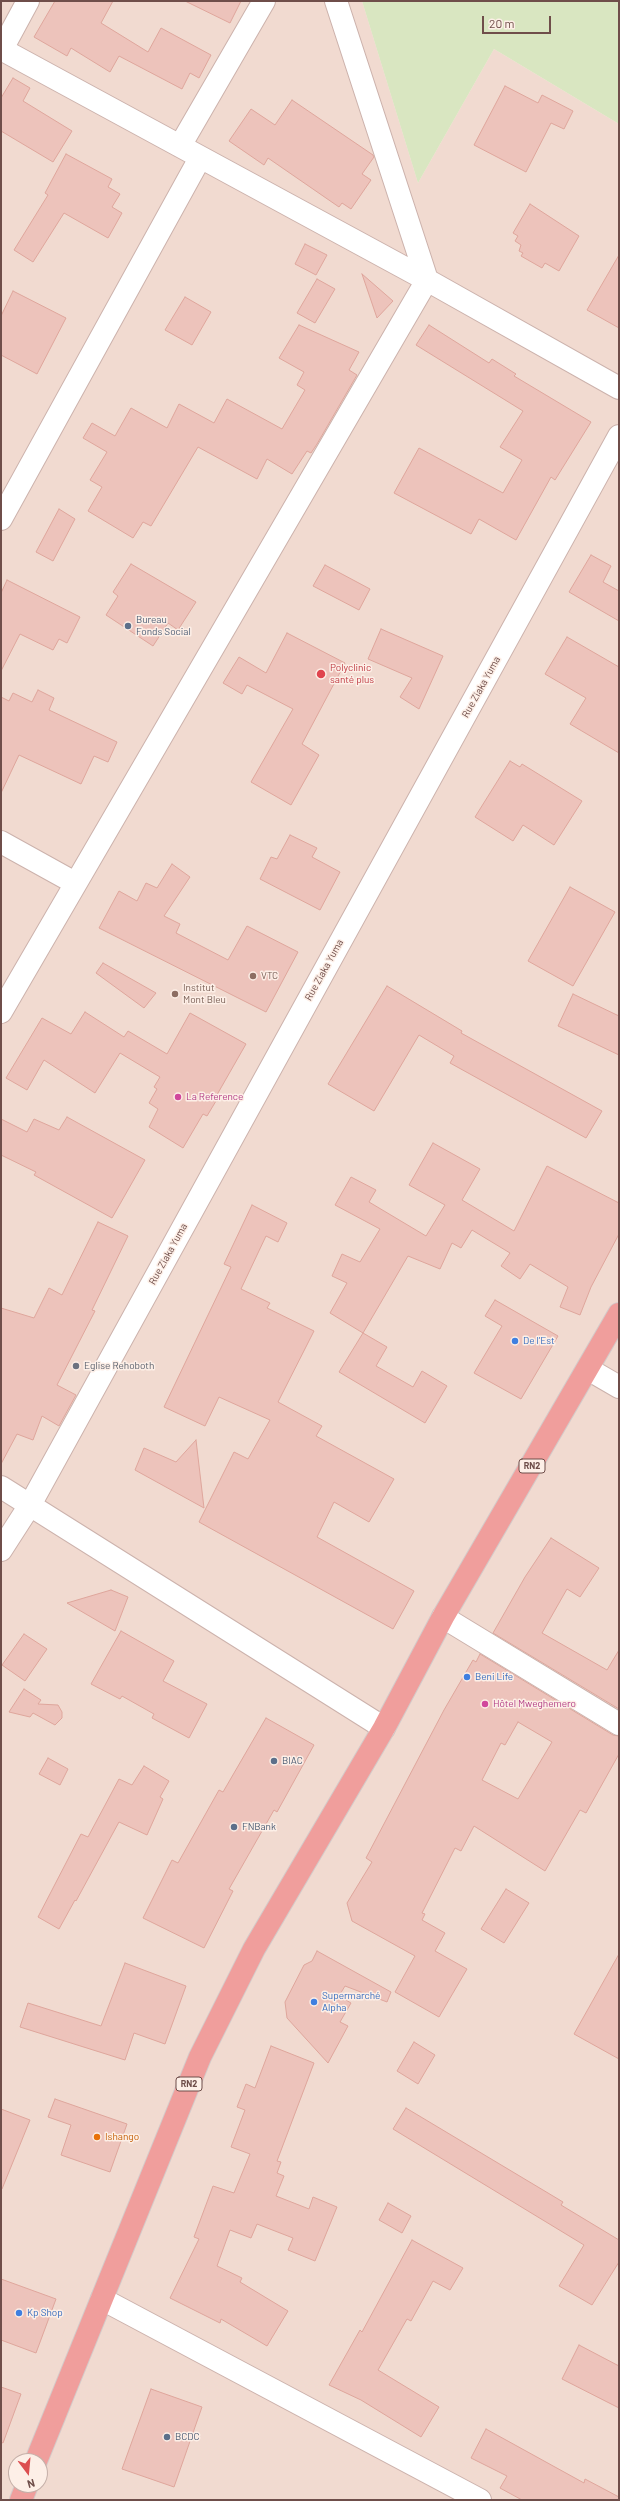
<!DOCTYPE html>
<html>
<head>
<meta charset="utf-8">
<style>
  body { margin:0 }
  #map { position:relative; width:620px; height:2501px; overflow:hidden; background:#faeae1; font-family:Barlow,sans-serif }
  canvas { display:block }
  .frame { position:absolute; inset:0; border:2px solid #6f4e4a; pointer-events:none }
  .north { position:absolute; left:8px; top:2453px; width:40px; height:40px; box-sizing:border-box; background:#fdefe7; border:1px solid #c4afa8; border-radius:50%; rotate:164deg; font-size:11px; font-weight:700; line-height:16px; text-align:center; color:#6f4e4a }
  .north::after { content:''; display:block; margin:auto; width:14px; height:18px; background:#dc4e50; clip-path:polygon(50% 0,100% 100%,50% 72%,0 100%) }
  .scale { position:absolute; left:482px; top:16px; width:69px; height:18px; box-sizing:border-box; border:2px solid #6f4e4a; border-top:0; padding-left:5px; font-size:12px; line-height:14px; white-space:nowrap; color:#6f4e4a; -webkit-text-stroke:3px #fdefe7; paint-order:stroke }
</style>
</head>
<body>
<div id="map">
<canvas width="620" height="2501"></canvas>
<div class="frame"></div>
<div class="north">N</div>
<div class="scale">20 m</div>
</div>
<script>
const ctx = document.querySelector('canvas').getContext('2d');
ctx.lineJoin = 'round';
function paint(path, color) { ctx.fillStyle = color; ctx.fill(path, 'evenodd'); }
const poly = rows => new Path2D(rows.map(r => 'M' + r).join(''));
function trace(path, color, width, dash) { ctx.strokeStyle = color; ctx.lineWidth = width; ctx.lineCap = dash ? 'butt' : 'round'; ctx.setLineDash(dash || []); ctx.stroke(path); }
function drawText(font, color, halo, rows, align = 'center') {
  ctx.font = font + ' Barlow,sans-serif'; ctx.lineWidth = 3; ctx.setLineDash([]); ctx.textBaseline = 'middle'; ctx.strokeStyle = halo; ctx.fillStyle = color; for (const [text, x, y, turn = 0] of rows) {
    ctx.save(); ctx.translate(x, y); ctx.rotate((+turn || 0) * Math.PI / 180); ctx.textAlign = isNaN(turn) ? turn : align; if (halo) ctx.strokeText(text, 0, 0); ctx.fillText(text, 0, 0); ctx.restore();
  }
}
const residential = poly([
  [1,1,362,1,418,183,494,49,619,124,619,2500,1,2500],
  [16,2461,40,2461,40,2485,16,2485]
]);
const green = poly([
  [362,1,619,1,619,124,494,49,418,183]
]);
const building = poly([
  [55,1,113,1,101,23,148,52,161,28,211,55,199,78,190,73,182,89,119,56,110,72,71,48,67,56,34,37,55,1],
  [185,1,241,1,230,23,185,1],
  [13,78,30,88,23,101,72,131,53,162,1,131,1,98,13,78],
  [505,86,538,103,542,95,573,111,564,129,551,123,526,172,474,145,505,86],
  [292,100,373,155,374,157,362,174,371,180,351,209,342,203,339,207,268,158,264,165,229,141,251,109,275,125,292,100],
  [66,154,112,179,108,187,120,194,112,207,122,213,108,238,64,213,33,262,14,250,48,195,45,193,66,154],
  [530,204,579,236,559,271,545,263,542,268,521,256,523,253,519,251,521,245,515,241,518,236,513,233,530,204],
  [305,244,327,255,316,275,295,264,305,244],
  [619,255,619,328,587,310,619,255],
  [362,274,393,301,377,318,362,274],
  [317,279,335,289,315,323,297,313,317,279],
  [13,291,66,318,37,374,1,355,1,316,13,291],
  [185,297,211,312,192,345,165,330,185,297],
  [299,325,359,352,349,370,357,375,317,444,311,453,307,451,292,474,267,459,257,479,198,447,151,526,143,522,133,538,88,511,102,487,90,480,107,452,83,438,92,423,115,436,131,408,167,428,179,404,214,423,227,399,282,429,305,390,297,385,304,372,279,358,299,325],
  [429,325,489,363,492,359,516,374,514,376,591,422,555,480,551,477,516,540,479,519,471,534,394,493,419,448,503,493,522,460,500,447,523,411,416,345,429,325],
  [59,509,75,519,53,561,36,552,59,509],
  [591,555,611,566,603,582,619,591,619,621,569,592,591,555],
  [131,564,196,602,178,630,168,623,153,646,106,615,118,596,113,592,131,564],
  [325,565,370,589,359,610,313,586,325,565],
  [7,580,80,617,67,643,59,639,53,650,20,634,1,671,1,593,7,580],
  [381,629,443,656,419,709,400,697,412,678,368,659,381,629],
  [287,633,345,663,302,744,319,755,291,805,251,782,293,709,247,685,242,694,223,683,239,657,266,673,287,633],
  [567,637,619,667,619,753,570,724,586,698,545,674,567,637],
  [38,690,54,698,49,710,117,742,108,762,94,756,81,784,19,755,1,793,1,697,9,701,13,693,32,702,38,690],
  [510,761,520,767,522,764,582,801,554,845,523,825,513,841,475,817,510,761],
  [290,835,317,848,312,857,340,872,320,910,260,879,271,857,277,859,290,835],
  [172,864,190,877,164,916,180,924,176,933,228,960,247,926,298,952,266,1012,99,928,119,891,137,901,146,883,157,888,172,864],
  [570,887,615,912,573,986,528,961,570,887],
  [103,963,156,993,144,1008,96,973,103,963],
  [387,986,462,1031,461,1033,602,1111,586,1138,450,1063,454,1056,419,1035,374,1111,328,1084,387,986],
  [573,994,619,1016,619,1055,558,1026,573,994],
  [85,1012,124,1037,128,1031,167,1054,190,1013,246,1044,214,1100,216,1101,207,1116,203,1114,183,1148,149,1127,158,1109,149,1103,157,1089,154,1087,160,1077,120,1053,95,1093,44,1060,27,1090,6,1078,42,1018,71,1034,85,1012],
  [67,1117,145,1160,112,1218,34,1175,36,1172,1,1155,1,1119,27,1132,34,1119,59,1130,67,1117],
  [433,1143,480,1169,462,1200,514,1231,547,1166,619,1203,619,1234,591,1287,580,1315,560,1307,568,1287,530,1264,520,1279,501,1266,510,1253,472,1230,461,1248,452,1243,440,1269,408,1256,363,1333,330,1313,347,1283,332,1276,342,1254,360,1262,380,1229,335,1205,351,1177,376,1190,369,1202,426,1236,445,1205,409,1185,433,1143],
  [252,1205,287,1223,278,1242,266,1236,241,1289,270,1303,267,1308,314,1331,278,1402,322,1426,316,1436,394,1479,369,1522,334,1502,317,1537,414,1591,393,1629,199,1522,234,1452,248,1459,270,1420,219,1397,205,1426,164,1407,231,1267,224,1264,252,1205],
  [98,1222,128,1236,92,1310,95,1311,57,1385,76,1395,59,1426,42,1416,33,1440,17,1434,1,1464,1,1308,34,1318,49,1288,62,1295,98,1222],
  [495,1300,558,1336,521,1399,474,1373,502,1326,485,1316,495,1300],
  [363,1333,387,1347,376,1366,413,1387,422,1371,447,1386,425,1423,339,1372,363,1333],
  [196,1440,204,1508,135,1470,144,1448,176,1462,196,1440],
  [551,1538,599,1568,580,1597,567,1589,542,1633,607,1670,619,1650,619,1709,493,1633,525,1577,551,1538],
  [111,1590,128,1597,115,1631,67,1603,111,1590],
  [121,1631,174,1661,163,1681,207,1704,189,1738,152,1718,154,1714,122,1696,120,1699,91,1684,121,1631],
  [24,1634,47,1649,25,1681,2,1665,24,1634],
  [480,1654,613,1735,619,1736,619,1754,586,1813,580,1810,545,1871,474,1826,461,1851,455,1848,422,1913,425,1914,422,1920,445,1933,435,1951,467,1969,439,2017,395,1992,415,1956,352,1921,347,1903,372,1862,366,1858,444,1710,473,1660,476,1662,480,1654],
  [518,1722,552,1742,518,1799,482,1780,501,1743,505,1745,518,1722],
  [24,1689,41,1700,38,1704,58,1705,62,1712,62,1718,55,1725,33,1713,30,1717,9,1712,24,1689],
  [266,1718,314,1745,277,1812,274,1810,229,1889,233,1891,204,1948,143,1918,172,1860,178,1863,219,1790,223,1792,266,1718],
  [48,1758,68,1769,60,1785,39,1774,48,1758],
  [144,1766,169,1781,160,1797,163,1799,147,1835,119,1822,76,1901,75,1900,59,1929,38,1917,81,1834,88,1837,119,1779,132,1785,144,1766],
  [506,1889,529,1903,504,1943,481,1929,506,1889],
  [317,1951,391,1992,387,2002,345,1986,339,1996,351,2003,340,2022,348,2026,328,2063,287,2018,285,2002,304,1965,312,1961,317,1951],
  [619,1954,619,2059,574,2034,619,1954],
  [125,1963,186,1986,165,2044,134,2033,125,2060,20,2027,28,2003,101,2026,125,1963],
  [414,2042,435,2055,418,2084,397,2071,414,2042],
  [271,2046,314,2063,277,2161,281,2162,277,2173,284,2176,276,2196,309,2209,313,2197,337,2207,315,2261,288,2250,293,2238,257,2224,251,2238,230,2230,217,2266,242,2278,240,2282,288,2311,267,2346,221,2319,220,2323,170,2298,199,2239,194,2237,213,2186,234,2193,250,2154,231,2147,245,2110,237,2107,246,2084,255,2088,271,2046],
  [55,2099,127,2124,110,2172,61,2155,71,2125,48,2117,55,2099],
  [406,2108,563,2202,561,2205,619,2240,619,2262,592,2305,559,2286,584,2245,393,2129,406,2108],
  [1,2109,30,2120,2,2189,1,2189,1,2109],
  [388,2203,411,2216,402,2233,379,2220,388,2203],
  [412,2240,463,2268,450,2290,433,2281,411,2321,407,2319,378,2370,439,2407,421,2437,361,2400,329,2385,360,2330,362,2332,412,2240],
  [1,2279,56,2299,36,2353,1,2340,1,2279],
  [579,2345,619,2366,619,2408,562,2379,579,2345],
  [1,2387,21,2394,3,2443,1,2442,1,2387],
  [151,2389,202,2407,174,2487,122,2469,151,2389],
  [486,2429,584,2483,585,2479,619,2497,619,2500,522,2500,500,2488,507,2476,471,2458,486,2429]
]);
const minor = poly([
  [1,49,427,280,619,388],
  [1,51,28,1],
  [180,146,264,1],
  [1,519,200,158],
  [1,842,75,883],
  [1,1012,427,280,336,1],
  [588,1369,619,1387],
  [1,1487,384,1728],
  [1,1550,30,1505,619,436],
  [443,1617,619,1724],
  [102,2299,480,2500]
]);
const highway = poly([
  [36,2461,200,2057,254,1949,384,1728,443,1617,619,1314],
  [21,2500,27,2485]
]);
const markers = [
  [128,626,4,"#5c6f8a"],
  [321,674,5,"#e0444e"],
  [253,976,4,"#8d6e63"],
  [175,994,4,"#8d6e63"],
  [178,1097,4,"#d1479c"],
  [515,1341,4,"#3f7fe0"],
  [76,1366,4,"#6b7280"],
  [467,1677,4,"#3f7fe0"],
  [485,1704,4,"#d1479c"],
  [274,1761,4,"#5c6f8a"],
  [234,1827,4,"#5c6f8a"],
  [314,2002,4,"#3f7fe0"],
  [97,2137,4,"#e8710a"],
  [19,2313,4,"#3f7fe0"],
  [167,2437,4,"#5c6f8a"]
];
const shields = [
  [532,1466,26],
  [189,2084,26]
];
const shieldNames = [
  ["RN2",532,1466],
  ["RN2",189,2084]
];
const serviceNames = [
  ["Bureau",136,620],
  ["Fonds Social",136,632],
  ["BIAC",282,1761],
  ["FNBank",242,1827],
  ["BCDC",175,2437]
];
const healthNames = [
  ["Polyclinic",330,668],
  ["santé plus",330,680]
];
const streetNames = [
  ["Rue Ziaka Yuma",481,687,-61],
  ["Rue Ziaka Yuma",324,970,-61],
  ["Rue Ziaka Yuma",168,1254,-61]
];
const educationNames = [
  ["VTC",261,976],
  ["Institut",183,988],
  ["Mont Bleu",183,1000]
];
const hotelNames = [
  ["La Reference",186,1097],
  ["Hôtel Mweghemero",493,1704]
];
const shopNames = [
  ["De l’Est",523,1341],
  ["Beni Life",475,1677],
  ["Supermarché",322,1996],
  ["Alpha",322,2008],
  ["Kp Shop",27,2313]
];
const worshipNames = [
  ["Eglise Rehoboth",84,1366]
];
const foodNames = [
  ["Ishango",105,2137]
];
paint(residential, '#f1dad0');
paint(green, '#d9e6c1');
paint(building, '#edc3bb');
trace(building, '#dfa69c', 1);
trace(minor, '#ccb2ac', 24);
trace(highway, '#d4cac9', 24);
trace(minor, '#fff', 22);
trace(highway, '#f09e9c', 22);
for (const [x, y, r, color] of markers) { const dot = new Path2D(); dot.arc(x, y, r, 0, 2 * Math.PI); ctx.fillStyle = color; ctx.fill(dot); trace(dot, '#fdefe7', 1.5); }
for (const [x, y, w] of shields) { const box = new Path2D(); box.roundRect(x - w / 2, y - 7, w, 14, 3); ctx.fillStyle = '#fdefe7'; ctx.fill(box); trace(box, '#6f4e4a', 1); }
drawText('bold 9px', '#6f4e4a', null, shieldNames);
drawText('10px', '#4e5e75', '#fdefe7', serviceNames, 'left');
drawText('10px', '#be3a42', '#fdefe7', healthNames, 'left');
drawText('10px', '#6f4e4a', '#fdefe7', streetNames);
drawText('10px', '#785e54', '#fdefe7', educationNames, 'left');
drawText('10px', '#b23c85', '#fdefe7', hotelNames, 'left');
drawText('10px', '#366cbe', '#fdefe7', shopNames, 'left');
drawText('10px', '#5b616d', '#fdefe7', worshipNames, 'left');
drawText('10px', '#c56008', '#fdefe7', foodNames, 'left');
</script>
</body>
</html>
